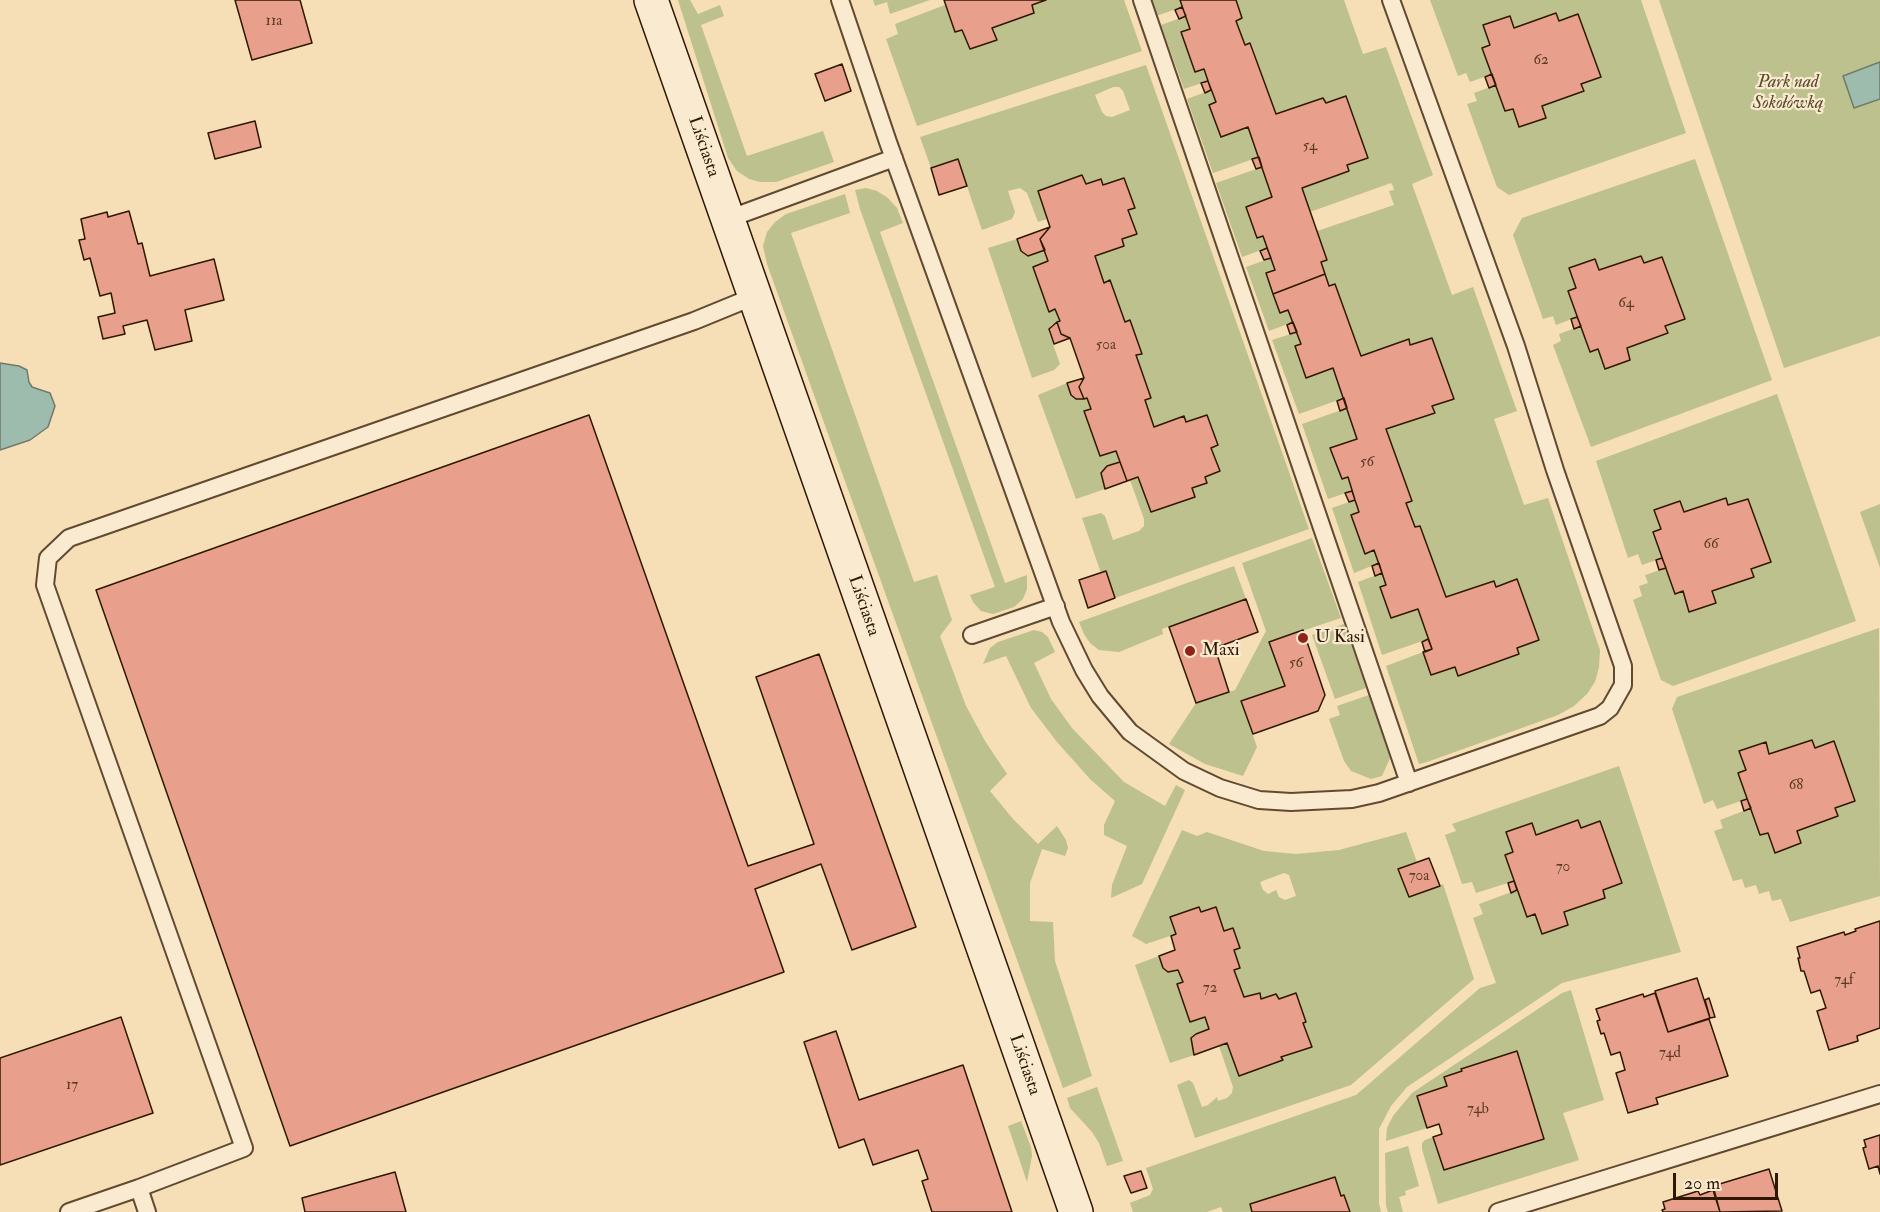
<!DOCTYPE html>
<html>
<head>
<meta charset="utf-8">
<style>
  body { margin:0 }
  #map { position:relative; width:1880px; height:1212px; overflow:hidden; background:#f6deb6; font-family:"IM FELL Double Pica",serif }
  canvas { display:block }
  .scale { position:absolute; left:1673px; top:1173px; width:105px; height:27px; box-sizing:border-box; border:3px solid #2f1802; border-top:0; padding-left:8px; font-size:18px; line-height:21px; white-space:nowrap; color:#2f1802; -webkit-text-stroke:4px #f9ead0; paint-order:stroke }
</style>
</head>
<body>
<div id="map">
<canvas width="1880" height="1212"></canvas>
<div class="scale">20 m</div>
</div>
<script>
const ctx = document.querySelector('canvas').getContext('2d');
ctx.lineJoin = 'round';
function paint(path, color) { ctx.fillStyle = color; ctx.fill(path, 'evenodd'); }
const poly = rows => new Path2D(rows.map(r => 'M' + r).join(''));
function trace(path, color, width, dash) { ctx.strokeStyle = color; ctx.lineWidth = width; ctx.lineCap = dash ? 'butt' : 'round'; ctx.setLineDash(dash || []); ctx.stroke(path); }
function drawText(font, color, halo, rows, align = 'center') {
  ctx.font = font + ' "IM FELL Double Pica",serif'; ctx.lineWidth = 4.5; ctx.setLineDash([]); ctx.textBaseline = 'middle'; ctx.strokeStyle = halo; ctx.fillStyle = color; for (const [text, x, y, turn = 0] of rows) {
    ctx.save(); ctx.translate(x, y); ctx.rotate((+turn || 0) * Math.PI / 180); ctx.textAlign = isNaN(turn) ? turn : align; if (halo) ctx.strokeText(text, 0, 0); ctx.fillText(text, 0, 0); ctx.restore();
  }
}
const green = poly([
  [678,0,690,0,698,14,720,5,724,16,701,25,747,156,823,131,834,162,776,182,760,182,749,179,737,171,728,158],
  [873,0,930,0,890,14,887,2,875,6],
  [1046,0,1124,0,1142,51,917,126,886,39,898,34,895,24,945,5,955,31,962,30,996,39,992,28,1034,13,1032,5],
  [1151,0,1180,0,1182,7,1156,16],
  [1236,0,1344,0,1363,54,1386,47,1433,175,1412,184,1452,295,1473,287,1517,411,1494,419,1524,505,1548,498,1600,650,1599,667,1595,682,1587,694,1574,706,1558,715,1427,762,1419,764,1386,666,1423,652,1431,675,1455,667,1458,676,1519,654,1517,648,1539,640,1517,579,1496,587,1493,581,1446,597,1420,526,1415,527,1406,503,1412,501,1386,429,1434,413,1432,406,1453,399,1431,338,1410,345,1408,339,1361,356,1335,285,1329,286,1321,262,1327,260,1317,231,1394,205,1389,191,1394,190,1393,186,1391,183,1310,212,1302,188,1349,171,1347,165,1368,158,1347,96,1326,103,1323,98,1276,114,1251,43,1245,45,1236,21],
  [1430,0,1641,0,1686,133,1509,195,1497,187,1467,104,1477,101,1474,93,1496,85,1505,111,1513,109,1520,127,1546,118,1542,106,1584,91,1581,84,1600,77,1578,15,1559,21,1556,13,1514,28,1510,16,1483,25,1490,45,1482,49,1492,74,1470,82,1466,73,1458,76],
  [1659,0,1880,0,1880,336,1784,368],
  [1186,16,1190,29,1181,32,1195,71,1204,69,1208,81,1184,89,1161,25],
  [1146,65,1309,529,1115,598,1106,571,1101,573,1082,518,1101,513,1105,516,1113,540,1139,531,1144,526,1144,519,1130,480,1138,477,1151,512,1195,497,1192,488,1207,483,1205,477,1220,471,1211,448,1186,422,1183,417,1154,427,1145,400,1151,398,1136,355,1142,354,1130,320,1125,322,1110,281,1104,283,1095,256,1123,246,1122,239,1137,234,1128,210,1135,208,1124,178,1103,185,1101,179,1086,184,1082,175,1038,191,1047,219,1038,222,1027,193,1020,188,1008,191,1015,212,1012,219,982,230,958,160,931,168,920,137],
  [1113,87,1119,87,1123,91,1130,110,1112,117,1106,116,1102,112,1095,95],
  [1211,90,1216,102,1210,105,1248,127,1259,157,1213,173,1187,99],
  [1695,159,1772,380,1591,447,1553,345,1561,341,1559,334,1581,326,1589,352,1598,349,1605,369,1630,360,1627,348,1668,334,1665,326,1685,318,1662,258,1644,263,1599,270,1595,259,1569,268,1576,288,1568,291,1577,317,1556,325,1553,316,1543,319,1513,235,1522,218],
  [1262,167,1272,197,1246,207,1257,238,1263,236,1267,248,1242,257,1216,183],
  [866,188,877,191,888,198,897,208,903,223,880,232,1005,583,1027,575,1027,589,1023,599,1014,607,993,614,981,611,973,602,970,595,995,587,860,209,855,190],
  [845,194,850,213,791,233,914,582,937,575,952,620,940,636,966,706,985,741,1007,774,990,791,1013,819,1038,844,1057,826,1066,840,1068,848,1065,856,1042,849,1030,883,1030,921,1053,922,1055,961,1092,1076,1063,1088,767,264,763,246,767,232,775,222,786,214],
  [1017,239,1021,251,1028,256,1045,250,1048,261,1034,267,1049,312,1055,309,1060,321,1051,325,1049,333,1060,364,1054,370,1032,378,988,248],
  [1271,258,1275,270,1266,274,1280,313,1288,310,1293,322,1269,331,1246,267],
  [1297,332,1301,344,1295,347,1306,377,1333,368,1344,398,1299,414,1272,340],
  [1067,383,1071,395,1076,399,1087,398,1091,409,1084,412,1100,456,1116,451,1120,462,1107,466,1101,473,1105,489,1076,499,1038,395],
  [1777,394,1856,621,1673,686,1661,680,1633,600,1642,596,1639,586,1648,583,1645,575,1666,568,1675,594,1683,591,1689,611,1712,591,1753,576,1751,569,1771,562,1748,499,1728,505,1726,498,1684,512,1680,501,1654,510,1661,529,1653,532,1662,558,1642,565,1638,554,1628,558,1596,461],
  [1347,408,1357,439,1331,448,1342,479,1348,477,1352,491,1328,499,1302,424],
  [1355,500,1359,512,1351,515,1365,553,1374,550,1379,563,1354,573,1332,508],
  [1880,504,1880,568,1860,512],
  [1312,538,1341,618,1269,642,1285,686,1241,701,1257,747,1243,776,1205,764,1169,744,1196,703,1235,690,1266,631,1242,563],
  [1234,566,1246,599,1162,629,1163,634,1119,652,1099,650,1090,643,1084,634,1079,622],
  [1382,573,1386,585,1380,587,1391,618,1418,609,1428,639,1382,655,1358,582],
  [1344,624,1366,688,1335,699,1312,635],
  [1879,628,1880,896,1790,922,1781,899,1772,901,1769,891,1759,894,1756,885,1745,888,1742,879,1733,881,1714,831,1723,828,1720,820,1751,808,1760,835,1768,833,1775,852,1797,831,1838,816,1835,808,1854,801,1834,741,1815,748,1811,740,1769,754,1765,742,1739,751,1746,770,1747,799,1717,809,1713,800,1704,804,1672,709,1677,697],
  [1034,630,1042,632,1048,637,1055,652,1034,663,1051,699,1072,728,1124,782,1165,806,1176,785,1185,790,1142,884,1111,898,1112,885,1127,846,1104,835,1104,825,1115,801,1090,779,1057,742,1031,708,1006,656,983,664,990,648,998,642],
  [1369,695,1390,758,1382,776,1371,779,1351,771,1344,761,1329,719,1340,715,1337,706],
  [1619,766,1681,952,1562,983,1407,1087,1391,1106,1379,1129,1379,1203,1381,1212,1350,1212,1345,1195,1341,1196,1335,1177,1250,1204,1252,1212,1223,1212,1221,1207,1207,1212,1133,1212,1130,1203,1150,1195,1153,1189,1146,1168,1356,1095,1480,988,1496,983,1473,918,1483,914,1479,904,1517,890,1527,916,1535,914,1542,933,1564,912,1605,898,1603,890,1622,883,1600,821,1581,828,1536,835,1532,823,1506,832,1513,852,1505,855,1514,881,1476,893,1472,882,1462,884,1445,835,1456,831,1452,824],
  [1182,830,1197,836,1207,832,1264,851,1296,854,1339,850,1406,832,1417,862,1398,869,1409,897,1443,884,1474,979,1351,1085,1195,1138,1177,1085,1189,1080,1193,1083,1202,1107,1208,1105,1217,1097,1218,1101,1227,1098,1232,1093,1233,1087,1219,1046,1227,1043,1239,1076,1311,1046,1303,1023,1306,1022,1296,994,1279,999,1276,994,1261,999,1259,993,1244,997,1234,970,1240,968,1234,950,1240,947,1233,928,1224,931,1216,908,1201,912,1199,907,1170,917,1176,934,1146,944,1132,936],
  [1284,873,1289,875,1296,896,1285,900,1279,897,1276,890,1268,894,1263,890,1260,882],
  [1159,956,1163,968,1168,972,1178,970,1183,982,1177,985,1190,1022,1205,1017,1209,1029,1196,1034,1191,1038,1194,1055,1170,1063,1135,965],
  [1571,990,1604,1100,1563,1113,1579,1160,1438,1204,1422,1149,1422,1143,1425,1140,1433,1137,1444,1170,1543,1139,1516,1051,1461,1069,1462,1071,1444,1077,1447,1086,1418,1096,1427,1128,1386,1141,1387,1128,1393,1116,1412,1093,1562,993],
  [1097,1087,1123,1161,1107,1166,1099,1143,1092,1132,1070,1108,1067,1098],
  [1021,1121,1031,1147,1032,1156,1027,1182,1008,1126],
  [1408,1146,1419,1186,1405,1191,1406,1195,1399,1197,1403,1212,1388,1212,1386,1206,1385,1153]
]);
const water = poly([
  [1880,62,1880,99,1854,108,1843,76,1880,62],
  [0,363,19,366,27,370,29,382,32,387,50,393,55,406,48,427,30,440,0,450,0,363]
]);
const building = poly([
  [235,0,300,0,312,43,252,60,235,0],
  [944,0,1046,0,1032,5,1034,13,992,28,997,40,970,49,962,30,955,32,944,0],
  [1180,0,1236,0,1242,18,1236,21,1245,45,1250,43,1276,114,1323,98,1326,103,1346,96,1368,158,1347,165,1349,171,1302,188,1327,260,1321,262,1325,274,1273,294,1266,273,1275,270,1263,236,1257,238,1246,207,1272,197,1248,127,1221,137,1209,105,1216,102,1208,81,1204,69,1195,72,1181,32,1190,29,1180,0],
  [1182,7,1186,16,1179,19,1175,10,1182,7],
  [1556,13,1559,21,1578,14,1601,77,1581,84,1584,91,1542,106,1546,118,1519,127,1513,109,1505,111,1482,48,1490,45,1483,25,1510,16,1514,28,1556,13],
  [842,64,851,91,825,101,815,74,842,64],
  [1492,74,1496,85,1489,88,1485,77,1492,74],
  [1208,81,1211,90,1205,93,1201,83,1208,81],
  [255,121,261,147,215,159,208,133,255,121],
  [1259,157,1262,167,1256,169,1252,159,1259,157],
  [958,159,967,186,939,195,931,168,958,159],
  [1082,175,1086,184,1101,179,1103,185,1124,178,1135,208,1128,210,1137,234,1122,239,1124,246,1095,256,1104,283,1110,280,1125,322,1130,320,1142,354,1136,355,1151,398,1145,400,1154,427,1184,416,1186,422,1207,415,1218,445,1211,448,1220,471,1205,477,1207,483,1192,488,1195,497,1151,512,1138,477,1127,481,1116,451,1100,456,1084,411,1091,409,1087,398,1084,399,1079,387,1084,378,1070,338,1061,334,1057,322,1060,321,1055,309,1049,312,1033,267,1048,261,1040,239,1050,227,1038,191,1082,175],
  [129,211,138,244,142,243,150,276,214,259,224,300,185,310,192,341,155,350,147,320,123,326,125,334,103,339,98,317,115,313,111,293,100,296,90,258,84,260,79,240,85,239,81,219,107,212,108,217,129,211],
  [1050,227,1040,239,1045,250,1028,256,1021,251,1017,239,1050,227],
  [1267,248,1271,258,1264,260,1260,251,1267,248],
  [1641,256,1644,263,1662,257,1685,319,1665,326,1668,333,1627,348,1630,360,1605,369,1598,349,1590,352,1568,291,1576,288,1569,268,1595,259,1599,270,1641,256],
  [1325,274,1329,286,1335,284,1361,356,1409,339,1410,345,1432,338,1454,399,1432,406,1435,413,1386,429,1412,501,1406,503,1415,527,1420,526,1446,597,1494,581,1496,587,1517,579,1539,640,1517,648,1519,654,1458,676,1455,667,1431,675,1423,652,1432,649,1418,609,1391,618,1380,587,1386,585,1382,573,1374,550,1365,554,1351,515,1359,512,1355,500,1348,477,1342,479,1330,448,1357,439,1333,368,1306,378,1295,346,1301,344,1288,310,1280,313,1273,294,1325,274],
  [1577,317,1581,326,1574,329,1571,319,1577,317],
  [1057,322,1061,334,1070,338,1054,344,1049,329,1057,322],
  [1293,322,1297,332,1290,334,1287,325,1293,322],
  [1084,378,1079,387,1084,399,1076,399,1071,395,1067,383,1084,378],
  [1344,398,1347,408,1340,411,1337,401,1344,398],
  [589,415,748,866,814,844,756,677,819,654,916,927,852,950,821,864,755,889,784,972,290,1146,96,590,589,415],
  [1120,462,1127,481,1105,489,1101,473,1107,466,1120,462],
  [1352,491,1355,500,1349,502,1345,493,1352,491],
  [1726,498,1728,505,1748,499,1771,562,1751,569,1754,577,1712,591,1716,603,1689,612,1683,591,1675,594,1653,532,1661,529,1654,510,1680,501,1684,512,1726,498],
  [1662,558,1666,568,1659,570,1656,560,1662,558],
  [1379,563,1382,573,1375,576,1372,566,1379,563],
  [1106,571,1115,598,1088,608,1079,580,1106,571],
  [1246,599,1258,632,1215,648,1229,692,1196,703,1169,627,1246,599],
  [1303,630,1325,695,1318,711,1253,734,1241,701,1285,686,1269,642,1303,630],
  [1428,639,1432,649,1425,652,1422,642,1428,639],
  [1812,740,1815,748,1834,741,1855,801,1835,808,1838,816,1797,831,1801,843,1775,853,1768,833,1760,835,1738,773,1746,770,1739,751,1766,742,1769,754,1812,740],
  [1747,799,1751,808,1744,811,1741,801,1747,799],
  [1578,820,1581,828,1600,821,1622,883,1603,890,1605,898,1564,912,1568,925,1542,934,1535,914,1527,917,1505,855,1513,852,1506,832,1532,823,1536,835,1578,820],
  [1429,858,1440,886,1409,897,1398,869,1429,858],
  [1514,881,1517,890,1511,893,1508,883,1514,881],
  [1199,907,1201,912,1216,907,1224,931,1233,928,1240,948,1234,950,1240,968,1234,970,1244,997,1260,993,1261,999,1276,994,1279,999,1296,993,1306,1022,1303,1023,1312,1047,1281,1057,1283,1060,1239,1076,1227,1043,1194,1055,1191,1038,1196,1034,1209,1029,1205,1017,1190,1022,1177,984,1183,982,1178,970,1168,972,1163,968,1159,956,1175,950,1171,936,1176,934,1170,917,1199,907],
  [1880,921,1880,1028,1857,1036,1858,1041,1829,1050,1817,1011,1826,1008,1820,990,1811,993,1804,971,1801,971,1798,958,1800,958,1797,947,1844,932,1845,935,1856,931,1855,929,1880,921],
  [1697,978,1710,1018,1668,1032,1655,991,1697,978],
  [1655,993,1668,1032,1709,1019,1728,1076,1656,1098,1658,1104,1628,1113,1616,1073,1625,1070,1620,1052,1611,1055,1604,1033,1601,1034,1597,1021,1600,1020,1596,1009,1643,994,1644,997,1655,993],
  [1709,998,1715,1017,1710,1018,1705,1000,1709,998],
  [121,1017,153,1113,0,1165,0,1058,121,1017],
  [836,1031,859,1100,963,1065,1012,1212,932,1212,922,1181,928,1179,918,1150,873,1165,864,1139,839,1148,804,1042,836,1031],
  [1517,1051,1544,1139,1444,1170,1433,1137,1442,1134,1439,1124,1427,1128,1417,1096,1447,1086,1444,1077,1462,1071,1461,1069,1517,1051],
  [1880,1135,1880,1174,1878,1166,1869,1169,1863,1148,1866,1147,1864,1140,1880,1135],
  [1769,1169,1782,1211,1720,1212,1713,1186,1769,1169],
  [1141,1171,1147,1188,1131,1193,1124,1176,1141,1171],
  [395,1172,406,1212,305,1212,302,1198,395,1172],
  [1335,1177,1341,1196,1344,1195,1350,1212,1252,1212,1250,1204,1335,1177],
  [1713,1190,1720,1212,1663,1212,1662,1210,1665,1209,1663,1202,1698,1191,1700,1195,1713,1190]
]);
const lane = poly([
  [840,0,888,142,1061,622,1084,670,1100,696,1130,732,1184,771,1220,788,1259,800,1291,802,1352,799,1379,793,1600,716,1610,708,1623,685,1623,666,1555,470,1516,346,1391,0],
  [1142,0,1409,783],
  [728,219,894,158],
  [972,635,1056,606],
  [139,1188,244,1148,45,585,48,558,69,538,694,321,755,296],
  [69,1212,139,1188,147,1212],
  [1498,1212,1880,1094]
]);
const secondary = poly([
  [651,0,1076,1212]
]);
const markers = [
  [1303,638,6,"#8f2418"],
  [1190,651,6,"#8f2418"]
];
const numberNames = [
  ["11a",274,22],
  ["62",1541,61],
  ["54",1310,147],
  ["64",1626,304],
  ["50a",1106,346],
  ["56",1367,463],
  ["66",1711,545],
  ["56",1296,664],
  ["68",1796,786],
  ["70",1563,868],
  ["70a",1419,877],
  ["74f",1844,981],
  ["72",1210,989],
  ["74d",1670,1054],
  ["17",72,1086],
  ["74b",1478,1110]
];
const parkNames = [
  ["Park nad",1788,83],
  ["Sokołówką",1788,104]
];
const streetNames = [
  ["Liściasta",703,147,71],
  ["Liściasta",863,606,71],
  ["Liściasta",1024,1065,71]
];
const poiNames = [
  ["U Kasi",1315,638],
  ["Maxi",1202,651]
];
paint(green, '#bdc18d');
paint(water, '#9dbcad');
trace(water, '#717a69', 1.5);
paint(building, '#e8a08c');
trace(building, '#2f1802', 1.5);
trace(lane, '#614a2f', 20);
trace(secondary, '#2f1802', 36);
trace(lane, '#f9ead0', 16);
trace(secondary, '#f9ead0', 33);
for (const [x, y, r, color] of markers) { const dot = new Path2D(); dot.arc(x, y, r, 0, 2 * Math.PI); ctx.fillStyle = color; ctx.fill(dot); trace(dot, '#f9ead0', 2); }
drawText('15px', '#5d3a24', null, numberNames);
drawText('italic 18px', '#5a4b2c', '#f9ead0', parkNames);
drawText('18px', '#2f1802', '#f9ead0', streetNames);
drawText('18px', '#2f1802', '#f9ead0', poiNames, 'left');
</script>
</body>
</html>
